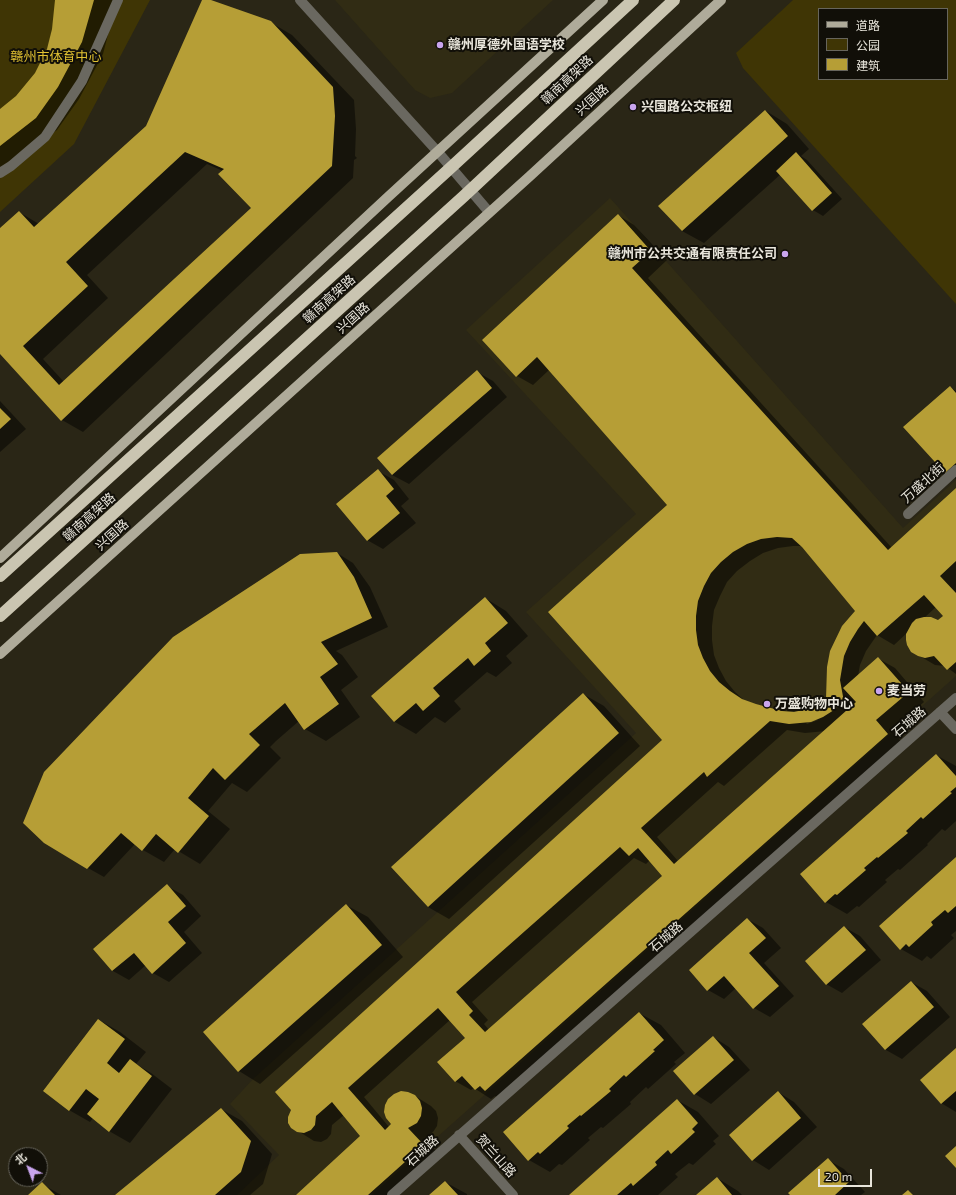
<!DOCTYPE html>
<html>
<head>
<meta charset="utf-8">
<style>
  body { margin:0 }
  #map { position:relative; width:956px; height:1195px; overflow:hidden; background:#2a2616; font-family:"Exo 2","Noto Sans SC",sans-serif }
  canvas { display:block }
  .legend { position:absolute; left:818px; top:8px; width:130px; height:72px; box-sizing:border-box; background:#110f08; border:1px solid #67655c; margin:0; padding:5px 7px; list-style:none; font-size:12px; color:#e8e5db }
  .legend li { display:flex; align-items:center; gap:8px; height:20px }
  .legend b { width:20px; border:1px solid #67655c }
  .north { position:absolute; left:8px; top:1147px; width:40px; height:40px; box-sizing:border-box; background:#110f08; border:1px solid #67655c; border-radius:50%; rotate:318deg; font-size:11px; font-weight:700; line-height:16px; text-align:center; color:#e8e5db }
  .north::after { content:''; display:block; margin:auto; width:14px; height:18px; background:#c9a5ee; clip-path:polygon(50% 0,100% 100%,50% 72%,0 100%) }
  .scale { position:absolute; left:818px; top:1169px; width:54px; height:18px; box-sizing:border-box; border:2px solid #e8e5db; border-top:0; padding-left:5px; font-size:12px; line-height:14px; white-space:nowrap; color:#e8e5db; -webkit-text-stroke:3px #110f08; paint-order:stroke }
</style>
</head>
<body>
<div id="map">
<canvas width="956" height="1195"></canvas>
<ul class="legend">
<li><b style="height:5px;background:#afab9a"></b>道路</li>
<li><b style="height:11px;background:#3f3505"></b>公园</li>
<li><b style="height:11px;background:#b69e36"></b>建筑</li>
</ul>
<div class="north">北</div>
<div class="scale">20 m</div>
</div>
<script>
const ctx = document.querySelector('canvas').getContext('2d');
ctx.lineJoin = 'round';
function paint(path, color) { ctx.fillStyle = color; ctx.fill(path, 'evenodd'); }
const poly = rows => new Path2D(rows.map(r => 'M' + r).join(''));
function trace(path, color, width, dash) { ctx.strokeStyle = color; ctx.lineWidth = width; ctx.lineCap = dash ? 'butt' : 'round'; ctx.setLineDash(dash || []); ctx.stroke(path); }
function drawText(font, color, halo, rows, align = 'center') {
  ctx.font = font + ' "Exo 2","Noto Sans SC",sans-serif'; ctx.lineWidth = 4; ctx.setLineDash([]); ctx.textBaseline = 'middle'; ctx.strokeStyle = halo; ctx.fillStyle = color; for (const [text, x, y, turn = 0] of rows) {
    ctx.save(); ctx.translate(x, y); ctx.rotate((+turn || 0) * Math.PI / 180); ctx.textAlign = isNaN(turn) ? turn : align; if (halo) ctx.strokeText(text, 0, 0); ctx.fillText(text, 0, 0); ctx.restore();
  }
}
const built = poly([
  [335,0,553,0,452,93,430,98,415,90],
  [610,198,903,528,956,480,956,676,372,1195,237,1195,279,1155,230,1104,254,1078,636,733,526,612,636,514,466,330]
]);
const green = poly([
  [0,0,150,0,74,144,0,212],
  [793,0,956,0,956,304,743,68,736,53],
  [819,9,947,9,947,79,819,79]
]);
const shadow = poly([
  [56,0,117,0,103,54,79,99,57,130,0,173,0,110,17,97,36,74,48,49,56,9],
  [203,0,209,0,270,22,292,35,354,100,356,129,355,156,357,158,354,160,353,178,83,432,62,420,0,353,0,230,19,212,39,224,147,127],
  [207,164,223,171,252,208,64,382,43,359,108,298,87,275],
  [766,111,787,124,809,149,801,156,807,160,842,199,823,216,813,210,781,174,704,243,682,231],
  [618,215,634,225,667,260,648,278,892,548,956,492,956,674,945,666,935,665,918,655,907,633,894,645,877,635,866,651,860,665,858,676,879,659,895,668,924,702,892,730,903,744,502,1100,495,1096,491,1099,474,1088,471,1090,455,1081,466,1038,450,1020,364,1097,389,1127,415,1096,431,1106,436,1111,438,1118,437,1126,433,1132,424,1138,440,1155,394,1195,298,1195,362,1136,344,1115,332,1125,331,1134,327,1139,321,1142,314,1141,298,1131,663,740,673,510,549,370,533,385,517,376],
  [793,546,802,546,857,611,843,627,831,651,827,699,818,706,795,713,782,712,745,701,735,692,726,681,719,668,714,655,712,640,712,626,714,610,720,596,727,582,737,571,750,561,763,553,778,548],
  [936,607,944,616,938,621,924,618],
  [847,698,848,699,842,705,842,702],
  [813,720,818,720,807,724,806,723],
  [787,730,805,733,826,731,678,861,657,837,718,782,724,786],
  [634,858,646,864,650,860,663,876,489,1030,484,1024,488,1020,472,1002],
  [477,372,493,381,507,397,409,484,392,475],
  [950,387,956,391,956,479,945,472],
  [0,401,26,429,0,452],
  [378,471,394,480,409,499,401,506,416,523,383,549,367,540],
  [337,553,353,563,370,587,388,627,336,651,342,655,358,677,341,690,360,717,326,741,305,729,299,721,276,741,270,747,281,758,247,792,232,783,208,811,230,829,200,864,175,849,164,862,143,850,135,844,104,877,88,868],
  [485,598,506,611,528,636,506,656,512,663,496,677,487,672,454,701,461,709,445,723,435,717,416,734,395,722,372,696],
  [583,694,604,706,640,746,449,919,428,907],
  [936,755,956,766,956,821,945,831,942,829,927,844,928,845,900,870,898,869,885,880,887,882,859,907,857,906,847,914,826,902],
  [956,859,956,931,951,935,954,938,931,959,927,956,922,961,901,949],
  [167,886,183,895,201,916,184,932,202,953,169,982,153,973,146,965,129,980,113,971,94,949],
  [346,905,368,917,403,957,260,1084,239,1071,204,1032],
  [747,919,763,928,781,948,764,963,794,996,770,1017,754,1008,736,988,724,999,708,990],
  [844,927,860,936,881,960,842,993,826,984],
  [911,982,927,991,950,1017,902,1059,886,1050,863,1024],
  [639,1013,661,1025,685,1053,674,1062,676,1064,648,1089,646,1087,630,1102,631,1104,603,1128,601,1127,588,1138,590,1140,562,1165,559,1164,550,1172,529,1160],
  [99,1020,120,1032,146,1052,136,1064,151,1073,172,1089,130,1143,109,1131,93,1118,90,1122,69,1110],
  [713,1037,729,1047,750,1070,711,1104,695,1094,675,1071],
  [956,1049,956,1112,941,1103],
  [778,1092,794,1102,817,1127,769,1170,753,1160,730,1135],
  [677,1100,698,1112,719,1136,713,1141,716,1144,693,1165,689,1163,675,1174,678,1177,658,1195,571,1195],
  [221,1109,242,1121,272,1154,263,1184,250,1195,117,1195],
  [828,1160,844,1169,865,1192,861,1195,791,1195],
  [717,1178,738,1191,742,1195,698,1195],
  [445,1182,467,1194,467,1195,431,1195],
  [42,1184,61,1195,29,1195]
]);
const building = poly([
  [55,0,94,0,82,42,58,87,36,118,0,146,0,109,16,96,35,73,47,49,52,29],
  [202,0,211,0,271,21,333,87,335,116,332,166,61,421,0,354,0,228,19,211,34,227,146,126],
  [185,152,224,169,218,174,251,208,59,385,23,346,88,286,66,262],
  [765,110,788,136,682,231,658,206],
  [796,152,832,193,812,211,776,171],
  [618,214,651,251,632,268,888,550,956,488,956,561,940,576,956,593,956,662,947,670,934,656,925,658,918,656,911,652,907,645,906,640,906,634,912,623,916,619,924,617,931,617,938,620,943,616,924,595,877,636,864,621,858,629,850,642,844,656,840,680,844,702,834,710,823,717,811,722,789,724,770,721,707,777,704,772,641,828,674,864,856,702,843,688,878,657,909,692,876,720,888,734,485,1091,480,1086,475,1090,462,1076,455,1082,437,1062,465,1038,438,1008,348,1088,385,1130,391,1124,386,1118,384,1112,385,1105,388,1099,394,1094,401,1091,408,1092,415,1095,420,1101,422,1108,421,1116,417,1123,408,1128,424,1145,368,1195,296,1195,360,1136,332,1102,316,1116,315,1125,311,1130,304,1133,297,1132,291,1128,288,1123,288,1117,291,1110,275,1092,662,740,548,612,667,505,537,357,516,377,482,340],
  [777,537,792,538,802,547,855,611,842,626,830,651,827,667,826,699,818,705,807,709,794,712,782,711,756,704,742,699,730,691,719,682,710,671,703,658,698,645,696,630,696,616,698,601,704,586,711,573,721,562,733,552,747,544,761,539],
  [620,847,629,856,638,848,662,876,485,1032,469,1015,473,1011,456,992],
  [477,370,492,388,392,475,377,458],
  [950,386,956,393,956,463,945,473,903,427],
  [0,408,11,419,0,429],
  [378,469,394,489,386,496,400,513,367,541,336,504],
  [337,552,354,577,372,618,321,642,338,664,320,677,339,704,304,730,285,703,255,729,249,734,260,745,225,780,213,768,188,798,209,816,178,853,156,834,142,851,121,833,87,869,44,843,23,823,44,772,173,637,300,554],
  [485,597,508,623,485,643,491,651,474,666,468,658,433,688,440,696,423,711,416,703,394,722,371,696],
  [583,693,619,733,428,907,391,867],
  [936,754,956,776,956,787,950,792,952,793,923,819,921,817,906,831,908,833,878,858,877,857,864,868,866,870,837,895,835,894,825,903,800,874],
  [956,857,956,906,948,913,945,910,931,922,933,925,909,947,906,944,900,950,879,926],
  [167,884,186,906,168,922,186,943,152,974,134,953,112,971,93,949],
  [346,904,382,945,238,1072,203,1032],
  [747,918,766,938,749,953,779,986,753,1009,724,976,707,991,689,970],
  [844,926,866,950,826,985,805,961],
  [911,981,934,1007,885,1050,862,1024],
  [639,1012,664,1040,653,1050,655,1051,626,1077,624,1075,609,1089,611,1091,581,1116,580,1115,567,1126,569,1128,540,1154,538,1152,528,1161,503,1132],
  [98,1019,125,1039,107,1063,119,1073,130,1059,152,1076,109,1132,87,1114,99,1099,86,1089,69,1111,43,1091],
  [713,1036,734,1060,694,1095,673,1071],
  [956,1048,956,1091,941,1104,920,1080],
  [778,1091,801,1118,752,1161,729,1135],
  [677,1099,698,1123,692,1129,695,1132,671,1154,668,1150,655,1162,657,1165,633,1186,631,1183,617,1195,569,1195],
  [221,1108,251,1141,241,1172,215,1195,115,1195],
  [956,1146,956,1168,945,1156],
  [828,1158,849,1182,835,1195,790,1195,788,1193],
  [717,1177,732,1195,696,1195],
  [445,1181,458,1195,429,1195],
  [42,1182,55,1195,28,1195],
  [908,1190,913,1195,902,1195]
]);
const minor = poly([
  [300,0,437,151,489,212],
  [0,173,11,166,45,137,82,81,118,0],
  [908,514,956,470],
  [940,712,956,729],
  [459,1135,513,1195],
  [392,1195,956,698]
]);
const major = poly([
  [0,558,388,197,603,0],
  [0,654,530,176,721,0]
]);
const highwayBridge = poly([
  [0,576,446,172,633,0],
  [0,616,464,196,674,0]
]);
const markers = [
  [440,45,4,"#c9a5ee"],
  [633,107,4,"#c9a5ee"],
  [785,254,4,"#c9a5ee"],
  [879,691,4,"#c9a5ee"],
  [767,704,4,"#c9a5ee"]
];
const poiNames = [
  ["赣州厚德外国语学校",448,45],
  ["兴国路公交枢纽",641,107],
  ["赣州市公共交通有限责任公司",777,254,"right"],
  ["麦当劳",887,691],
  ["万盛购物中心",775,704]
];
const parkNames = [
  ["赣州市体育中心",56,57]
];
const streetNames = [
  ["赣南高架路",567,80,-43],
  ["兴国路",592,100,-42],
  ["赣南高架路",329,299,-42],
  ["兴国路",353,318,-42],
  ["万盛北街",923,483,-42],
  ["赣南高架路",89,517,-42],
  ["兴国路",112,535,-42],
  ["石城路",909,722,-41],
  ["石城路",666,937,-41],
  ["石城路",422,1151,-42],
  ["贺兰山路",496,1156,48]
];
paint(built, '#312c14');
paint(green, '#3f3505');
paint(shadow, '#0007');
paint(building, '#b69e36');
trace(minor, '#6a6860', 10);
trace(major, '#afab9a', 10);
trace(highwayBridge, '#cac5b1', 12);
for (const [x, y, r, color] of markers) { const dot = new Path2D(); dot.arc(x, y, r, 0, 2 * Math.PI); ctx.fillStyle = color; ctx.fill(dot); trace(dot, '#110f08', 1.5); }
drawText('bold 13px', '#e8e5db', '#110f08', poiNames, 'left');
drawText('13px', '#e0c132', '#110f08', parkNames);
drawText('13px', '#e8e5db', '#110f08', streetNames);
</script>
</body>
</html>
